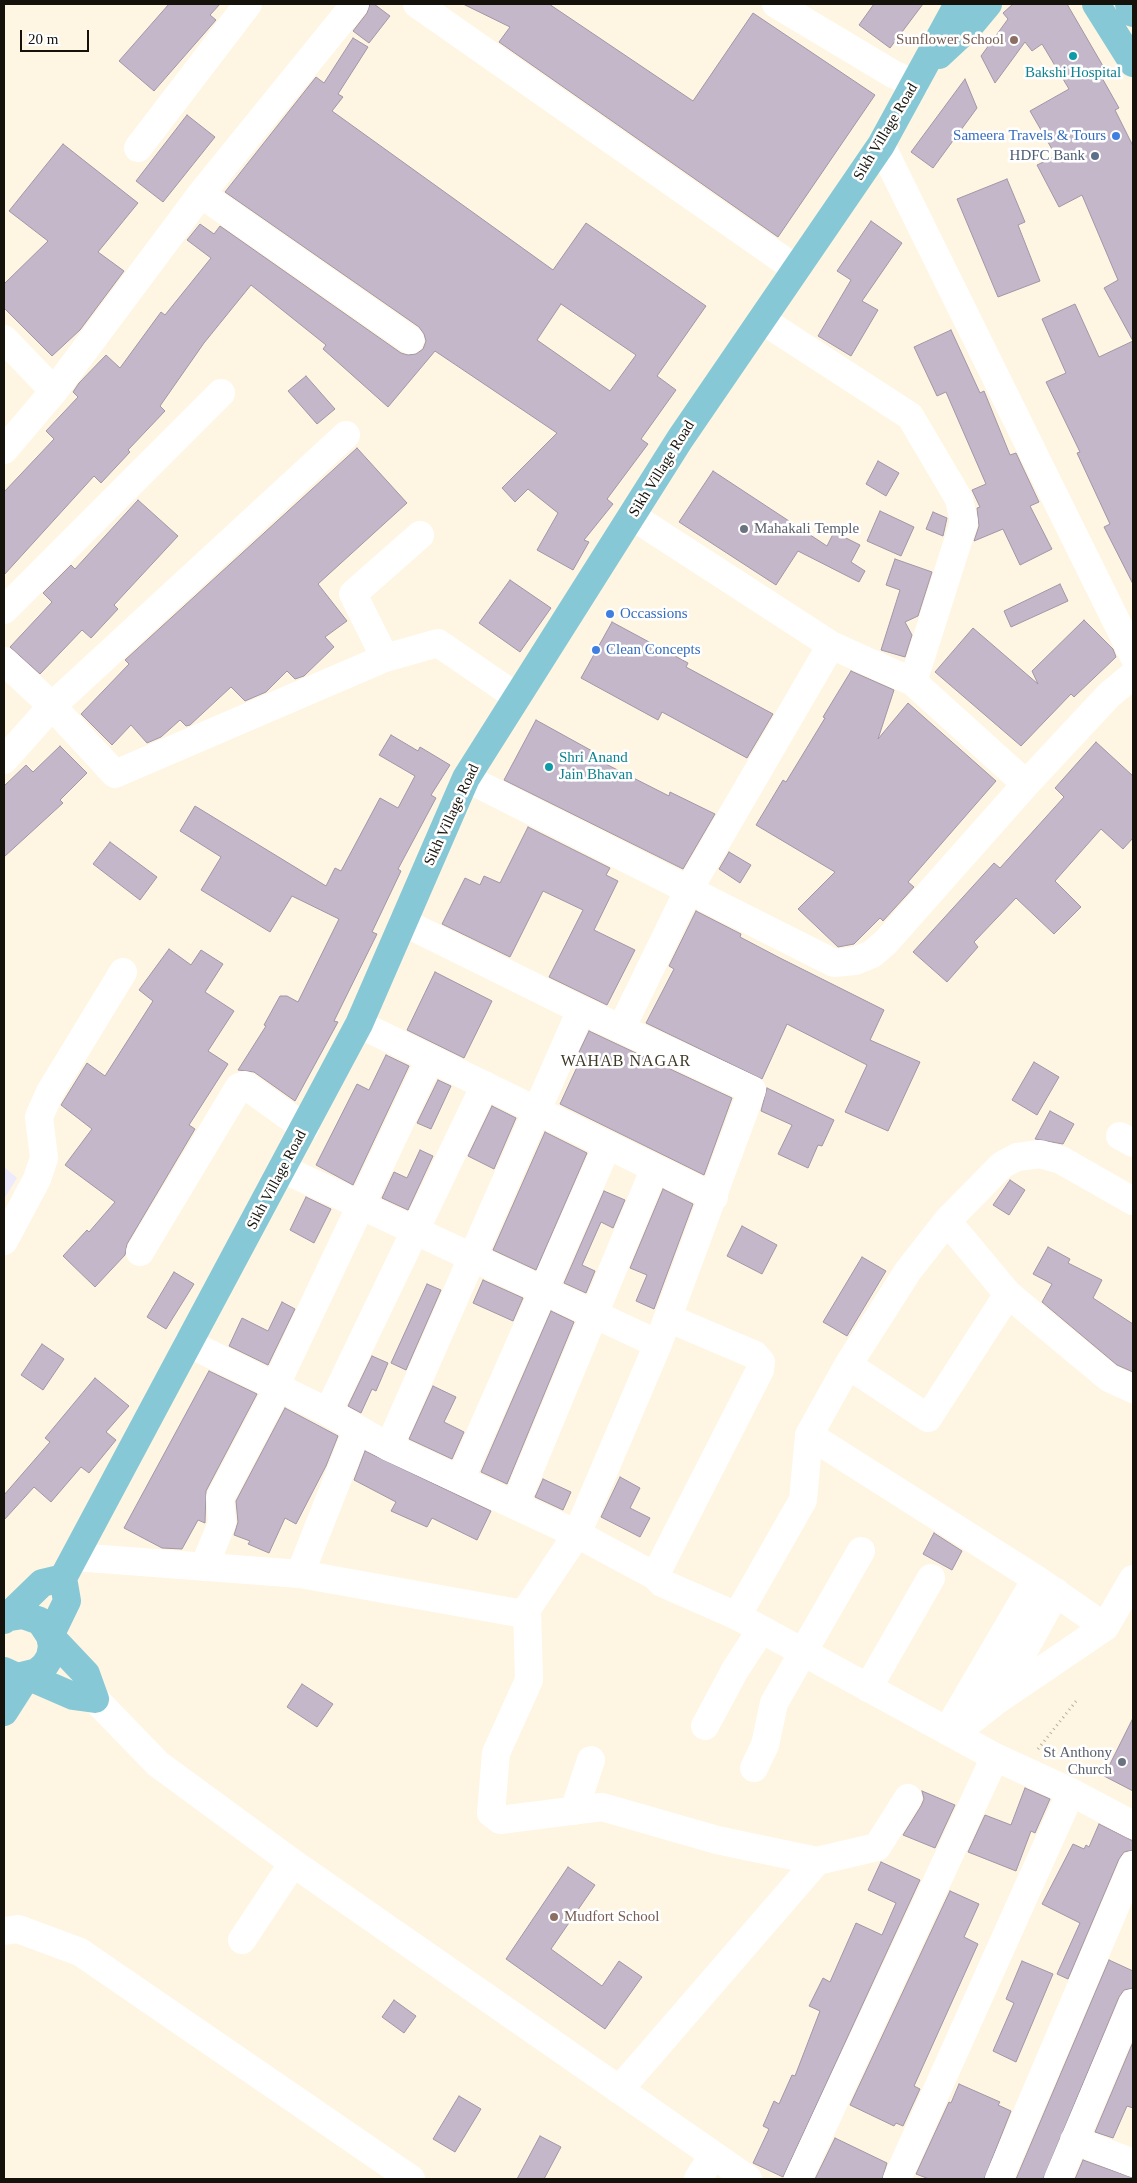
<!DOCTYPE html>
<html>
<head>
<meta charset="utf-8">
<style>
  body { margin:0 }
  #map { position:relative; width:1137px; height:2183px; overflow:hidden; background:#fef6e2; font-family:"Times New Roman",serif }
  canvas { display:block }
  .frame { position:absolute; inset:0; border:5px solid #14120b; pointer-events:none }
  .scale { position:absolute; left:20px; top:30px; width:69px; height:22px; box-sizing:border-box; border:2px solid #14120b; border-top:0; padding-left:6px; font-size:15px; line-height:18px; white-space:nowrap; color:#14120b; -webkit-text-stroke:4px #fff; paint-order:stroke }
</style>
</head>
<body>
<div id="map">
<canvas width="1137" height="2183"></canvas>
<div class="frame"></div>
<div class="scale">20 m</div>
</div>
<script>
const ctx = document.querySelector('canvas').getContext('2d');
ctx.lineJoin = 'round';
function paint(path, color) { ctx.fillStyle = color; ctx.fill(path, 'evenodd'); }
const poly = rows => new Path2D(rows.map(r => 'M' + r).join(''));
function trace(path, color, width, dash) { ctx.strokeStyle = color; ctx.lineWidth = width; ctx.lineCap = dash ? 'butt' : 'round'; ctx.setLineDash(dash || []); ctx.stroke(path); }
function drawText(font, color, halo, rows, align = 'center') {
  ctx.font = font + ' "Times New Roman",serif'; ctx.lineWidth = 5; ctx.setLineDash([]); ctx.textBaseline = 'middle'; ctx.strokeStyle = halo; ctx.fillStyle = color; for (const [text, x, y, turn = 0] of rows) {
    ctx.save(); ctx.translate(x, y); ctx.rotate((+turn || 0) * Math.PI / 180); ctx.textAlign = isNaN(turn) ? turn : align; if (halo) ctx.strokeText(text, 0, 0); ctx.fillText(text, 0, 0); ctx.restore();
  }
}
const education = poly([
  [4,1167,17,1178,4,1199]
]);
const building = poly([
  [169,4,220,4,210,15,216,20,154,91,119,61,169,4],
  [370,4,374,4,390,16,369,43,353,31,367,13,370,4],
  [463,4,549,4,693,101,753,13,875,95,778,237,499,42,510,27,463,4],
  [874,4,923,4,890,48,859,25,874,4],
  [1013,4,1067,4,1103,66,1097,69,1119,108,1115,110,1133,146,1133,584,1104,527,1110,524,1077,453,1080,452,1046,382,1066,373,1042,319,1075,304,1099,357,1133,341,1104,288,1118,280,1082,195,1059,207,1037,165,1056,156,1030,111,1069,89,1042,44,1032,51,1025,42,995,83,981,56,1008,19,1003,13,1013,4],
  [353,38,368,47,338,94,343,97,332,111,553,270,586,223,706,306,657,376,676,390,641,439,648,444,607,499,613,504,584,540,589,542,573,570,537,550,558,513,528,489,515,502,502,488,557,433,435,351,388,407,323,349,326,345,251,285,204,343,160,406,165,411,128,450,130,452,101,483,94,476,4,575,4,492,54,439,46,431,78,397,73,392,79,383,106,355,120,368,161,312,165,315,211,258,187,240,200,224,214,234,220,226,401,353,408,355,416,354,423,349,426,341,424,334,419,327,225,192,316,77,324,83,353,38],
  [561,304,636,355,610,391,537,340,561,304],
  [965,79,977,108,933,168,911,152,965,79],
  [187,115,215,137,163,202,136,181,187,115],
  [63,144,138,203,98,252,124,271,80,330,52,356,4,308,4,284,48,241,9,211,63,144],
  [1007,179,1025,222,1018,225,1040,281,998,297,957,199,1007,179],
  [871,221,902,243,862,301,878,310,851,356,818,336,851,280,837,271,871,221],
  [951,330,980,393,984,391,1010,455,1016,453,1039,502,1030,506,1052,549,1020,565,1003,529,974,541,979,526,977,508,980,507,972,490,986,484,946,392,937,396,914,347,951,330],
  [306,376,335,409,317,424,288,391,306,376],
  [357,448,407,503,318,584,347,621,325,637,334,647,304,676,295,679,287,671,266,692,245,701,231,687,190,725,186,726,180,720,161,737,147,743,131,725,112,745,81,714,129,664,125,660,357,448],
  [878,461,899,473,886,496,866,484,878,461],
  [713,471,827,546,834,532,860,545,851,562,865,571,859,582,798,551,776,585,679,522,713,471],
  [138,500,178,536,114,605,118,609,91,638,82,630,40,674,10,647,52,602,43,593,71,565,75,569,138,500],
  [880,511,914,527,901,556,867,541,880,511],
  [933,512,947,518,943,536,926,529,933,512],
  [895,559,932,572,918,616,905,622,912,635,905,657,881,650,900,590,886,585,895,559],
  [510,580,551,608,520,652,479,623,510,580],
  [1060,584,1068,601,1011,627,1004,611,1060,584],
  [1084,620,1113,649,1116,657,1074,697,1071,694,1021,746,935,672,973,628,1038,684,1032,671,1084,620],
  [612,622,688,663,686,667,773,714,747,758,662,712,658,720,581,678,612,622],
  [851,671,894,690,878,739,908,703,996,781,908,882,914,887,883,921,880,918,854,944,838,947,798,909,835,872,756,825,783,780,786,782,825,718,823,717,851,671],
  [536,720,594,752,592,757,669,796,670,792,715,814,683,869,504,780,536,720],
  [391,735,418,751,420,747,450,765,431,795,436,798,398,869,401,871,372,932,377,934,334,1021,338,1022,295,1101,254,1072,238,1070,266,1026,264,1025,280,996,287,996,298,1002,339,919,292,896,270,932,201,890,221,857,180,831,195,806,326,886,335,868,341,871,380,798,398,808,415,776,379,755,391,735],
  [1096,742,1133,776,1133,838,1123,849,1101,829,1055,881,1081,907,1054,934,1016,898,974,942,978,947,947,982,913,952,994,863,1000,868,1064,797,1055,788,1096,742],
  [60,746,87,773,60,800,63,803,4,857,4,786,26,765,33,772,60,746],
  [528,827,610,868,606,875,618,881,594,930,635,950,607,1005,549,977,583,910,543,891,510,957,442,924,465,878,480,885,484,876,500,883,528,827],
  [110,842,157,877,140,900,93,864,110,842],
  [729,852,751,865,740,883,719,869,729,852],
  [696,911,741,934,740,937,780,958,884,1010,870,1040,920,1062,888,1131,845,1112,867,1065,787,1024,762,1079,646,1023,674,969,669,966,696,911],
  [169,949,191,965,201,950,223,964,205,992,234,1011,208,1051,228,1064,189,1125,195,1129,127,1244,125,1255,95,1287,63,1256,87,1230,89,1232,115,1202,65,1165,92,1129,61,1105,87,1063,105,1076,153,1001,139,990,169,949],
  [435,972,492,1001,464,1058,407,1030,435,972],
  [589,1031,732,1098,704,1175,560,1104,583,1054,579,1052,589,1031],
  [386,1055,409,1066,353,1185,316,1165,357,1084,369,1090,386,1055],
  [1034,1062,1059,1077,1037,1115,1012,1100,1034,1062],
  [438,1080,451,1086,431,1129,417,1123,438,1080],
  [767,1088,834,1120,822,1146,818,1145,808,1168,778,1154,792,1125,761,1111,767,1088],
  [492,1106,516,1118,494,1169,468,1156,492,1106],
  [1050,1111,1074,1124,1063,1144,1035,1139,1050,1111],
  [545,1132,587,1153,536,1270,493,1250,545,1132],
  [420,1150,433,1156,408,1210,382,1198,394,1172,407,1178,420,1150],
  [1010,1180,1025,1190,1009,1215,993,1205,1010,1180],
  [663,1189,693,1204,654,1309,636,1301,647,1275,630,1268,663,1189],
  [604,1191,625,1200,613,1228,601,1222,582,1265,595,1271,586,1293,564,1283,604,1191],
  [306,1197,331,1209,314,1243,290,1230,306,1197],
  [742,1226,777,1245,762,1274,727,1256,742,1226],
  [1048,1247,1070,1259,1068,1263,1102,1280,1093,1298,1133,1324,1133,1372,1117,1365,1042,1302,1052,1284,1033,1274,1048,1247],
  [862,1257,886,1271,847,1336,823,1322,862,1257],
  [174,1272,194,1284,166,1329,147,1317,174,1272],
  [483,1280,523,1298,513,1321,473,1303,483,1280],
  [427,1284,441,1290,406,1370,391,1363,427,1284],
  [282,1302,295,1309,268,1365,229,1346,242,1318,268,1331,282,1302],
  [551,1311,574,1322,507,1484,481,1472,551,1311],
  [42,1344,64,1359,43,1390,21,1375,42,1344],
  [372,1356,388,1363,376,1391,372,1389,361,1413,348,1406,372,1356],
  [209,1371,257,1394,206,1491,205,1523,198,1520,182,1549,162,1548,124,1528,209,1371],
  [95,1378,129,1406,106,1432,116,1440,89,1473,81,1467,51,1502,34,1487,4,1520,4,1495,50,1442,45,1438,95,1378],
  [433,1386,456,1397,444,1422,464,1432,452,1459,409,1439,433,1386],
  [285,1408,338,1436,326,1466,296,1524,285,1518,269,1553,248,1544,250,1541,234,1535,238,1522,236,1501,285,1408],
  [365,1451,491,1511,477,1540,432,1518,427,1527,391,1511,396,1502,354,1480,365,1451],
  [620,1477,640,1488,630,1508,650,1518,640,1537,601,1517,620,1477],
  [543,1479,571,1492,563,1510,535,1497,543,1479],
  [934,1533,962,1551,952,1570,923,1554,934,1533],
  [302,1684,333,1704,317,1727,287,1707,302,1684],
  [1133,1718,1133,1791,1104,1776,1133,1718],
  [1025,1788,1050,1799,1035,1833,1031,1831,1016,1871,968,1852,985,1815,1011,1825,1025,1788],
  [922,1791,955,1805,935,1848,903,1835,921,1806,924,1799,922,1791],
  [1099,1824,1133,1841,1133,1850,1124,1852,1119,1859,1068,1979,1057,1974,1080,1923,1042,1904,1073,1844,1084,1849,1086,1845,1089,1847,1099,1824],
  [881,1862,920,1880,783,2177,753,2163,769,2129,763,2126,774,2101,779,2104,792,2075,795,2076,820,2011,809,2006,823,1978,830,1982,856,1923,882,1935,896,1903,868,1890,881,1862],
  [568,1867,595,1885,551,1949,602,1986,619,1961,642,1977,605,2029,506,1959,568,1867],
  [950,1891,979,1904,964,1937,978,1944,914,2086,920,2089,903,2126,896,2123,894,2126,850,2105,950,1891],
  [1109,1960,1133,1971,1133,1988,1124,1990,1119,1997,1043,2179,1016,2179,1109,1960],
  [1022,1961,1053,1974,1016,2062,993,2051,1014,2003,1006,1999,1022,1961],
  [394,2000,416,2016,404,2033,382,2017,394,2000],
  [1133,2042,1133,2108,1127,2106,1113,2138,1095,2132,1133,2042],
  [959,2084,1000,2102,998,2105,1011,2111,984,2179,929,2179,916,2174,949,2102,951,2103,959,2084],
  [459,2096,481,2109,455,2152,433,2139,459,2096],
  [540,2136,561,2147,544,2179,517,2179,540,2136],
  [835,2138,887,2163,882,2179,815,2179,835,2138],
  [1083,2160,1133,2178,1133,2179,1075,2179,1083,2160]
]);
const path = poly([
  [1038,1749,1077,1700]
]);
const minor = poly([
  [417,4,796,269],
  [776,4,893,74,915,84],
  [881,145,1133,655],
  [138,148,248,4],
  [201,194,410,340],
  [762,320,910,416,959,499,964,522,913,682],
  [4,339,54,391],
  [4,450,54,391,201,194,355,4],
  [632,516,831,645,913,682,1026,784],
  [4,610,221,393],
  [385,658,353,594,420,535],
  [4,661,52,706,115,774,385,658,438,643,517,697],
  [4,760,52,706,346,435],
  [466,778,834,963,855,961,872,954,886,942,1026,784,1109,695,1133,675],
  [359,1024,714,1197],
  [621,1029,688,891,831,645],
  [1120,1136,1133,1143],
  [283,1169,658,1344],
  [947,1221,1008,1294,1109,1378,1133,1389],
  [4,1241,37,1179,44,1158,39,1117,50,1092,123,972],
  [140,1252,239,1087,245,1085,305,1128],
  [188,1343,328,1412,389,1447,577,1534,655,1576,662,1583,737,1616,995,1757,1071,1792,1133,1825],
  [848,1365,928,1418,1008,1294],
  [275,1387,430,1059],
  [328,1412,485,1085],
  [809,1435,848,1365,908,1271,947,1221,1002,1165,1017,1157,1040,1154,1061,1160,1133,1201],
  [389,1447,581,1010,403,922],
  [460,1480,607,1146],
  [515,1505,654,1170],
  [75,1557,300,1574,518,1613,527,1609,577,1534,658,1344,752,1090,581,1010],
  [204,1567,222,1523,220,1498,278,1388],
  [300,1574,357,1430],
  [655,1576,760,1370,761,1362,755,1355,668,1318],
  [527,1609,529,1680,496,1753,491,1813,500,1820,602,1807,717,1840,817,1861,877,1847,908,1798],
  [737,1616,803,1500,809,1435,1036,1579,1105,1627,996,1701,954,1734],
  [1105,1627,1133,1579],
  [868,1688,931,1578],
  [999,1696,1056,1592],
  [95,1699,158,1764,293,1863,748,2179],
  [705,1726,735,1670,761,1630],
  [947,1731,1036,1579],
  [754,1768,765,1745,774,1703,861,1551],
  [574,1811,591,1760],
  [4,1931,18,1929,80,1952,411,2179],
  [242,1940,293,1863],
  [619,2090,817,1861],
  [1074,2140,1133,2163],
  [698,2179,713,2155],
  [798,2179,995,1757],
  [897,2179,1071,1792],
  [999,2179,1133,1865],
  [1058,2179,1133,2003]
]);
const major = poly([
  [1096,4,1133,63],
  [1129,4,1133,13],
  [939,55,968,28,988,4],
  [63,1578,359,1024,466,778,680,439,881,145,958,4],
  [4,1618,23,1615,40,1621,50,1636,52,1646,50,1657,45,1665,37,1672,17,1677,4,1671],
  [4,1620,42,1583,63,1578],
  [4,1712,27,1676,73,1696,95,1699,86,1674,50,1636,67,1601,63,1578]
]);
const markers = [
  [1014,40,5,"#8d6e63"],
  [1073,56,5,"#0f9aa8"],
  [1116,136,5,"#3f7fe0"],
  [1095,156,5,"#5c6f8a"],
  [744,529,5,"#6b7280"],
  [610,614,5,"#3f7fe0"],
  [596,650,5,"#3f7fe0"],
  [549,767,5,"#0f9aa8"],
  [1122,1762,5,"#6b7280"],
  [554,1917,5,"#8d6e63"]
];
const educationNames = [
  ["Sunflower School",1004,40],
  ["Mudfort School",564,1917,"left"]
];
const cultureNames = [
  ["Bakshi Hospital",1073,73],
  ["Shri Anand",559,758,"left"],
  ["Jain Bhavan",559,775,"left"]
];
const streetNames = [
  ["Sikh Village Road",886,132,-59],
  ["Sikh Village Road",662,469,-58],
  ["Sikh Village Road",452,815,-65],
  ["Sikh Village Road",277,1180,-62]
];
const shopNames = [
  ["Sameera Travels & Tours",1106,136,"right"],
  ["Occassions",620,614],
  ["Clean Concepts",606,650]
];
const serviceNames = [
  ["HDFC Bank",1085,156]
];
const worshipNames = [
  ["Mahakali Temple",754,529],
  ["St Anthony",1112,1753,"right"],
  ["Church",1112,1770,"right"]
];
const neighbourhoodNames = [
  ["WAHAB NAGAR",626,1062]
];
paint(education, '#eceafc');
paint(building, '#c3b7c9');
trace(building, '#a296a7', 1);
trace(path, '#b6b0a0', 3, [1, 4]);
trace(minor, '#fff', 28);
trace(major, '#87c8d7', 28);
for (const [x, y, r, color] of markers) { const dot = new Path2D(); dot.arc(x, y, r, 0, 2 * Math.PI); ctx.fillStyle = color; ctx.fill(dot); trace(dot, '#fff', 2); }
drawText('15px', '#785e54', '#fff', educationNames, 'right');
drawText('15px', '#0d838f', '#fff', cultureNames);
drawText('15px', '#14120b', '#fff', streetNames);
drawText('15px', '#366cbe', '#fff', shopNames, 'left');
drawText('15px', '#4e5e75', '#fff', serviceNames, 'right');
drawText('15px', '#5b616d', '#fff', worshipNames, 'left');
ctx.letterSpacing = '1px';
drawText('16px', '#3e3827', '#fff', neighbourhoodNames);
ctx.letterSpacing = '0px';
</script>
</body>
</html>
